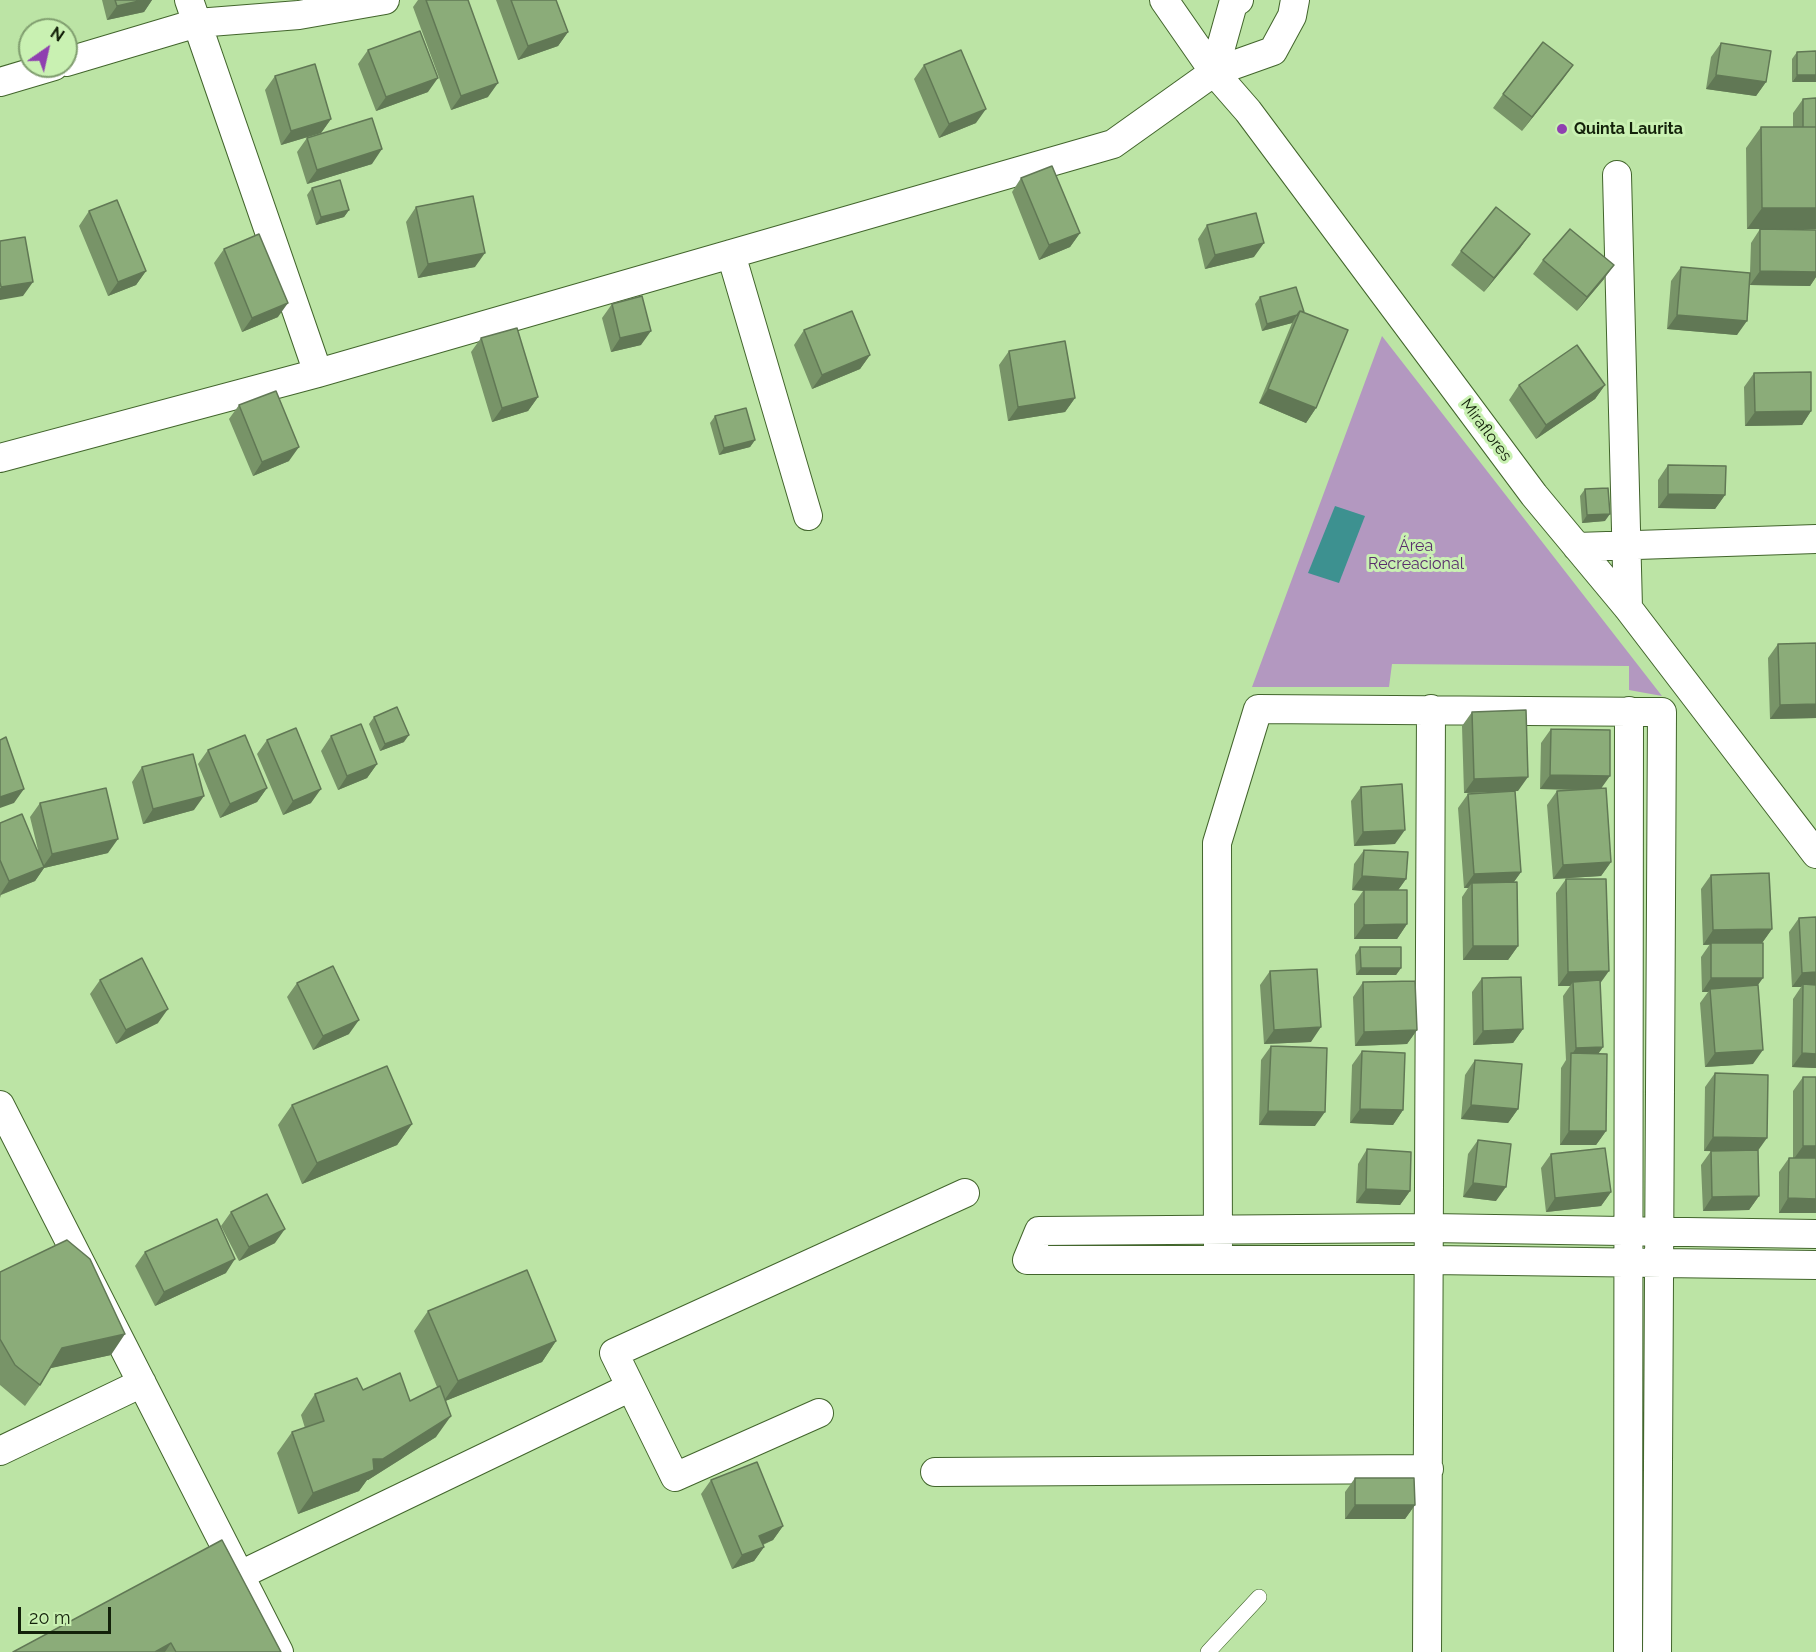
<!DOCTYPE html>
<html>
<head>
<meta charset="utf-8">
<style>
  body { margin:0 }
  #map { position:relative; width:1816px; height:1652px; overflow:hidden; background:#bce4a5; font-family:Raleway,sans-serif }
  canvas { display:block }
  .north { position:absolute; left:18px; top:18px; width:60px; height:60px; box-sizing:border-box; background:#c9f1b2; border:2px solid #809e6f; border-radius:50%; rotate:34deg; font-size:16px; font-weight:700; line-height:24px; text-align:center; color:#13210a }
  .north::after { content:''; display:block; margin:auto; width:21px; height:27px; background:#8f40b0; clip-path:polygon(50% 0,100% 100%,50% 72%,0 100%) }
  .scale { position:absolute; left:18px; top:1607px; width:93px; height:27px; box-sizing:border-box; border:3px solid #13210a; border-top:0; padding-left:8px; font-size:18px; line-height:21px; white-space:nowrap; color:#13210a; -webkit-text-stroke:4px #c9f1b2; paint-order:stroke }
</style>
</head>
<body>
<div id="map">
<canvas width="1816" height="1652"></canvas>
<div class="north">N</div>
<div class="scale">20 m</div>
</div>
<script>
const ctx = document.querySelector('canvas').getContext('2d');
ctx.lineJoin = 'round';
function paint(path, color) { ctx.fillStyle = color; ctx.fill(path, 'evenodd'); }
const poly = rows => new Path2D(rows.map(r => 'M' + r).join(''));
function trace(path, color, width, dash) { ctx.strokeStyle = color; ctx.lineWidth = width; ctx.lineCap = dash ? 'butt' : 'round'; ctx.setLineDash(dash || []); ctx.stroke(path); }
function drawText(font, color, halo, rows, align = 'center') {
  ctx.font = font + ' Raleway,sans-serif'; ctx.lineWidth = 6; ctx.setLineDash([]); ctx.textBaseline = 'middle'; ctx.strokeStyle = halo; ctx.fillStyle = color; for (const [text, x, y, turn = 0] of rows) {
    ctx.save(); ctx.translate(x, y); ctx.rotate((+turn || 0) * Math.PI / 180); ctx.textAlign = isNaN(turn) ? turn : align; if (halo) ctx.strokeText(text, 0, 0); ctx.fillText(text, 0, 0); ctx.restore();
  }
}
const green = poly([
  [1382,336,1662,696,1629,690,1629,666,1392,664,1389,687,1252,687]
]);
const water = poly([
  [1335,506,1365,516,1339,583,1308,573]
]);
const service = poly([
  [1208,1652,1259,1597]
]);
const minor = poly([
  [189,0,318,373],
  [1164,0,1214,72,1248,111,1534,495,1628,608,1816,854],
  [66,62,197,23,299,15,385,0],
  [1214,72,1233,4,1239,0],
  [0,82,54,66],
  [1617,175,1628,608],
  [731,254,808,516],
  [0,458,318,373,1113,144,1214,72,1273,51,1292,16,1295,0],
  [1577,547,1816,539],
  [0,1105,279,1652],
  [1816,1234,1430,1228,1039,1231,1027,1260,1431,1260,1816,1265],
  [1218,1259,1217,843,1258,709,1662,712,1657,1652],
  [819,1413,675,1477,614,1353,965,1193],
  [0,1451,142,1383],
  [935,1472,1429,1469],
  [240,1575,629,1388],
  [1427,1652,1431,709],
  [1628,1652,1629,711]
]);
const wall = poly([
  [102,0,152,0,144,12,107,20],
  [418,0,468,0,488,97,451,110,413,7],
  [496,0,556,0,568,32,558,46,518,60],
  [1721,43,1766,82,1756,96,1706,89,1711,57],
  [368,50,428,92,376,111,358,64],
  [1816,51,1792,82,1792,59,1797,52],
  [924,65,976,123,939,138,914,79],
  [1573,65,1522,131,1493,108,1503,94],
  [275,76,331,119,321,133,281,145,265,90],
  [1803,99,1816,229,1747,229,1746,148,1761,127,1793,127,1793,113],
  [307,138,372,164,307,184,297,152],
  [1021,178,1080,233,1070,247,1039,260,1012,192],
  [312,188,349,210,344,217,316,225,307,195],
  [416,207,475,267,418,278,406,222],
  [89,211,146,271,136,285,108,296,79,226],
  [1207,225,1254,257,1205,269,1198,239],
  [1760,229,1816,230,1816,277,1810,286,1750,285,1750,275,1737,335,1667,329,1671,281,1681,267,1750,273,1751,243],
  [1530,234,1520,248,1484,292,1451,265,1461,251],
  [224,249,278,317,242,332,214,263],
  [1543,260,1604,279,1577,311,1533,274],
  [1296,287,1316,408,1306,423,1259,403,1292,323,1262,331,1255,304,1260,297],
  [612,304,641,345,611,352,602,318],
  [804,330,870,355,860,369,812,389,794,345],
  [481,338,538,397,528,411,492,422,471,352],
  [1009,351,1075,398,1065,412,1008,421,999,365],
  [1754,373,1811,411,1802,425,1745,426,1744,387],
  [1519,385,1605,385,1595,399,1536,439,1509,400],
  [239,405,289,461,253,476,229,419],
  [715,416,755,440,750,447,719,455,710,423],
  [1668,465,1725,495,1715,509,1658,508,1658,480],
  [1585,489,1605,521,1582,523,1580,496],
  [1778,644,1816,718,1770,719,1768,658],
  [1472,712,1518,791,1515,791,1521,872,1513,883,1518,946,1508,960,1463,960,1462,897,1468,888,1464,888,1458,808,1468,794,1507,792,1464,793,1462,726],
  [374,717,404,742,380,751,369,724],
  [1551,729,1602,788,1611,862,1601,876,1553,879,1547,805,1557,791,1573,790,1540,789,1541,743],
  [331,736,377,764,367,778,338,790,321,751],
  [267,740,311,803,283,815,257,754],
  [208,750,267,788,257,802,220,818,198,764],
  [142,767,194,810,143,824,132,782],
  [1361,787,1395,844,1354,846,1351,801],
  [40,803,108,853,44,868,35,881,1,895,0,898,0,823,38,850,30,817],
  [1364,850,1406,879,1398,890,1407,924,1397,939,1354,939,1354,904,1363,891,1352,890,1354,864],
  [1711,875,1772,929,1762,943,1758,985,1753,1064,1705,1067,1700,1003,1708,992,1702,992,1701,957,1710,944,1703,945,1701,889],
  [1566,879,1600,984,1603,1047,1598,1054,1606,1131,1596,1145,1560,1145,1561,1068,1566,1060,1563,996,1570,986,1558,986,1556,893],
  [1799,918,1816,1068,1792,1067,1793,999,1801,987,1792,987,1789,932],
  [1360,947,1401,968,1396,975,1356,975,1355,955],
  [1270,971,1311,1042,1264,1044,1260,985],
  [1482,978,1523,1029,1513,1043,1473,1045,1472,992],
  [100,980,158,1023,116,1044,90,994],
  [1363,982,1417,1030,1407,1044,1355,1046,1353,997],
  [297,983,349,1034,313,1050,287,997],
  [1271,1046,1315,1126,1259,1125,1261,1060],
  [1362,1051,1403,1110,1393,1125,1350,1123,1352,1065],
  [1475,1060,1518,1109,1508,1123,1461,1119,1465,1075],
  [1715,1073,1758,1151,1759,1196,1749,1210,1703,1211,1701,1165,1711,1151,1704,1151,1705,1087],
  [1803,1077,1816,1077,1816,1213,1779,1213,1779,1172,1789,1158,1793,1158,1793,1091],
  [292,1105,412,1124,397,1145,302,1184,278,1125],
  [1478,1140,1496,1201,1463,1197,1468,1154],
  [1367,1149,1410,1191,1400,1205,1356,1203,1358,1164],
  [1551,1154,1611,1192,1601,1206,1546,1212,1541,1168],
  [231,1212,275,1243,239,1261,221,1226],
  [145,1252,226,1273,155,1306,135,1266],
  [0,1272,111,1355,50,1368,40,1385,25,1406,0,1385],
  [428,1311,556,1341,542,1362,445,1401,436,1437,368,1480,367,1480,359,1491,298,1514,277,1453,292,1432,305,1428,301,1415,315,1394,363,1390,410,1401,437,1387,414,1331],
  [1355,1478,1415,1505,1405,1519,1345,1519,1345,1492],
  [711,1480,783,1526,773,1540,763,1545,764,1547,754,1561,732,1569,701,1494],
  [222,1540,281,1652,13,1652]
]);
const shadedWall = poly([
  [143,0,152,0,144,12,107,20,117,6],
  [568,32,558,46,518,60,528,46],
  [1573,65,1563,79,1522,131,1532,117],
  [1716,75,1766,82,1756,96,1706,89],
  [1797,75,1816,75,1816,82,1792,82],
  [438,78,428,92,376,111,386,97],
  [498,83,488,97,451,110,461,96],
  [986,109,976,123,939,138,949,124],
  [331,119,321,133,281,145,291,131],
  [382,149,372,164,307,184,317,170],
  [1762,208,1816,208,1816,229,1747,229],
  [349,210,344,217,316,225,321,217],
  [1080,233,1070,247,1039,260,1049,245],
  [1530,234,1520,248,1484,292,1494,278],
  [1264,243,1254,257,1205,269,1215,255],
  [485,253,475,267,418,278,428,264],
  [1614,265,1604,279,1577,311,1587,297],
  [146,271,136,285,108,296,118,282],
  [1760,271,1816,272,1816,277,1810,286,1750,285],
  [33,282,23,296,0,300,0,288,1,287],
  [288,303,278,317,242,332,252,318],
  [1297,315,1292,323,1262,331,1267,324],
  [1677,315,1747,321,1737,335,1667,329],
  [651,331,641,345,611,352,620,338],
  [870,355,860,369,812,389,822,375],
  [1605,385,1595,399,1536,439,1546,425],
  [1268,389,1316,408,1306,423,1259,403],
  [538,397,528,411,492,422,502,408],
  [1075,398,1065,412,1008,421,1018,407],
  [1811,411,1802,425,1745,426,1755,412],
  [755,440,750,447,719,455,724,448],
  [299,447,289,461,253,476,262,462],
  [1668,494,1725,495,1715,509,1658,508],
  [1610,514,1605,521,1582,523,1587,515],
  [1816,704,1816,718,1770,719,1780,705],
  [409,735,404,742,380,751,385,744],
  [377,764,367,778,338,790,347,776],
  [1550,775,1610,776,1600,790,1540,789],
  [1528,777,1518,791,1464,793,1474,779],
  [267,788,257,802,220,818,230,804],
  [24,789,14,803,0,808,0,797],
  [321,789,311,803,283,815,293,801],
  [204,796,194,810,143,824,153,809],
  [1405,830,1395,844,1354,846,1363,832],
  [118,839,108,853,44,868,35,881,0,895,9,881,42,868,52,854],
  [1611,862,1601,876,1553,879,1563,865],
  [1521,872,1511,886,1472,883,1468,888,1464,888,1474,874],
  [1362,876,1406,879,1396,893,1352,890],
  [1407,924,1397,939,1354,939,1364,925],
  [1772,929,1762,943,1703,945,1713,930],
  [1473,946,1518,946,1508,960,1463,960],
  [1361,968,1401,968,1396,975,1356,975],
  [1609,971,1599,985,1573,982,1570,986,1558,986,1568,972],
  [1816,972,1816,986,1803,984,1801,987,1792,987,1802,973],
  [1711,978,1763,978,1753,992,1710,989,1708,992,1702,992],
  [168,1009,158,1023,116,1044,126,1030],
  [359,1020,349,1034,313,1050,323,1036],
  [1321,1027,1311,1042,1264,1044,1274,1030],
  [1523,1029,1513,1043,1473,1045,1483,1031],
  [1417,1030,1407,1044,1355,1046,1364,1032],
  [1603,1047,1593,1061,1571,1056,1576,1048],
  [1763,1050,1753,1064,1705,1067,1715,1053],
  [1802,1053,1816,1054,1816,1068,1792,1067],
  [1471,1105,1518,1109,1508,1123,1461,1119],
  [1360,1109,1403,1110,1393,1125,1350,1123],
  [1268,1111,1325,1112,1315,1126,1259,1125],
  [412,1124,397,1145,302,1184,317,1163],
  [1569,1131,1606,1131,1596,1145,1560,1145],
  [1713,1137,1767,1138,1757,1152,1704,1151],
  [1803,1146,1816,1146,1816,1160,1793,1160],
  [1473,1183,1506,1187,1496,1201,1463,1197],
  [1366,1189,1410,1191,1400,1205,1356,1203],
  [1611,1192,1601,1206,1546,1212,1555,1198],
  [1759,1196,1749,1210,1703,1211,1712,1197],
  [1788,1198,1816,1199,1816,1213,1779,1213],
  [285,1229,275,1243,239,1261,249,1247],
  [235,1259,226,1273,155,1306,164,1292],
  [125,1334,111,1355,47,1369,62,1348],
  [556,1341,542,1362,443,1402,458,1381],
  [451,1416,436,1437,368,1480,367,1480,359,1491,298,1514,313,1493],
  [1355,1505,1415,1505,1405,1519,1345,1519],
  [783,1526,773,1540,749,1550,759,1536],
  [764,1547,754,1561,732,1569,742,1555],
  [171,1643,165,1652,155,1652]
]);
const building = poly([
  [115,0,143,0,117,6,115,0],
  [426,0,468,0,498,83,461,96,426,0],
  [511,0,556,0,568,32,528,46,511,0],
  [420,31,438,78,386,97,368,50,420,31],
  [1543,42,1573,65,1532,117,1503,94,1543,42],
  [1721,43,1771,51,1766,82,1716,75,1721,43],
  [961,50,986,109,949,124,924,65,961,50],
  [1816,51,1816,75,1797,75,1797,52,1816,51],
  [315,64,331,119,291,131,275,76,315,64],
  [1816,98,1816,127,1803,127,1803,99,1816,98],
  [372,118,382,149,317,170,307,138,372,118],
  [1761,127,1816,127,1816,208,1762,208,1761,127],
  [1052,166,1080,233,1049,245,1021,178,1052,166],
  [340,180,349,210,321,217,312,188,340,180],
  [473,196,485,253,428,264,416,207,473,196],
  [117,200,146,271,118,282,89,211,117,200],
  [1496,207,1530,234,1494,278,1461,251,1496,207],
  [1256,213,1264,243,1215,255,1207,225,1256,213],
  [1570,229,1614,265,1587,297,1543,260,1570,229],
  [1760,229,1816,230,1816,272,1760,271,1760,229],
  [259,234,288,303,252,318,224,249,259,234],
  [25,237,33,282,1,287,0,282,0,241,25,237],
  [1681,267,1750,273,1747,321,1677,315,1681,267],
  [1296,287,1304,312,1300,311,1297,315,1267,324,1260,297,1296,287],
  [642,296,651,331,620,338,612,304,642,296],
  [852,311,870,355,822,375,804,330,852,311],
  [1300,311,1348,330,1316,408,1268,389,1300,311],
  [517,328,538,397,502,408,481,338,517,328],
  [1065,341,1075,398,1018,407,1009,351,1065,341],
  [1577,345,1605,385,1546,425,1519,385,1577,345],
  [1811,372,1811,411,1755,412,1754,373,1811,372],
  [276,391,299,447,262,462,239,405,276,391],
  [746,408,755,440,724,448,715,416,746,408],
  [1668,465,1726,466,1725,495,1668,494,1668,465],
  [1608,488,1610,514,1587,515,1585,489,1608,488],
  [1816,643,1816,704,1780,705,1778,644,1816,643],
  [397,707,409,735,385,744,374,717,397,707],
  [1526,710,1528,777,1474,779,1472,712,1526,710],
  [361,724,377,764,347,776,331,736,361,724],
  [296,728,321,789,293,801,267,740,296,728],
  [1551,729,1610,730,1610,776,1550,775,1551,729],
  [245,735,267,788,230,804,208,750,245,735],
  [6,737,24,789,0,797,0,740,6,737],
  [193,754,204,796,153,809,142,767,193,754],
  [1402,784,1405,830,1363,832,1361,787,1402,784],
  [106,788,118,839,52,854,40,803,106,788],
  [1606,788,1611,862,1563,865,1557,791,1606,788],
  [1515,791,1521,872,1474,874,1468,794,1515,791],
  [22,814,44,867,9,881,0,860,0,823,22,814],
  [1364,850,1408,852,1406,879,1362,876,1364,850],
  [1769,873,1772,929,1713,930,1711,875,1769,873],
  [1566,879,1606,879,1609,971,1568,972,1566,879],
  [1517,882,1518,946,1473,946,1472,883,1517,882],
  [1364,890,1407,890,1407,924,1364,925,1364,890],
  [1816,917,1816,972,1802,973,1799,918,1816,917],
  [1711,943,1763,943,1763,978,1711,978,1711,943],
  [1360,947,1401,947,1401,968,1361,968,1360,947],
  [142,958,168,1009,126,1030,100,980,142,958],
  [333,966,359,1020,323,1036,297,983,333,966],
  [1317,969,1321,1027,1274,1030,1270,971,1317,969],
  [1521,977,1523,1029,1483,1031,1482,978,1521,977],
  [1600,980,1603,1047,1576,1048,1573,982,1600,980],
  [1415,981,1417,1030,1364,1032,1363,982,1415,981],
  [1803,984,1816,985,1816,1054,1802,1053,1803,984],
  [1758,985,1763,1050,1715,1053,1710,989,1758,985],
  [1271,1046,1327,1048,1325,1112,1268,1111,1271,1046],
  [1362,1051,1405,1053,1403,1110,1360,1109,1362,1051],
  [1571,1053,1607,1054,1606,1131,1569,1131,1571,1053],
  [1475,1060,1522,1064,1518,1109,1471,1105,1475,1060],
  [387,1066,412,1124,317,1163,292,1105,387,1066],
  [1715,1073,1768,1075,1767,1138,1713,1137,1715,1073],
  [1803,1077,1816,1077,1816,1146,1803,1146,1803,1077],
  [1478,1140,1511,1144,1506,1187,1473,1183,1478,1140],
  [1605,1148,1611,1192,1555,1198,1551,1154,1605,1148],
  [1367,1149,1411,1152,1410,1191,1366,1189,1367,1149],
  [1758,1150,1759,1196,1712,1197,1711,1151,1758,1150],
  [1789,1158,1816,1158,1816,1199,1788,1198,1789,1158],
  [267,1194,285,1229,249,1247,231,1212,267,1194],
  [217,1219,235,1259,164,1292,145,1252,217,1219],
  [67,1240,90,1259,125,1334,62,1348,40,1385,15,1365,0,1339,0,1272,67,1240],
  [527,1270,556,1341,458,1381,428,1311,527,1270],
  [400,1373,410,1401,440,1386,451,1416,383,1459,373,1459,374,1470,313,1493,292,1432,324,1421,315,1394,357,1378,363,1390,400,1373],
  [757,1462,783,1526,759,1536,764,1547,742,1555,711,1480,757,1462],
  [1355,1478,1414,1478,1415,1505,1355,1505,1355,1478],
  [222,1540,281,1652,176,1652,171,1643,155,1652,13,1652,222,1540]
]);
const markers = [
  [1562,129,6,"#8f40b0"]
];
const poiNames = [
  ["Quinta Laurita",1574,129]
];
const streetNames = [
  ["Miraflores",1486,430,53]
];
const parkNames = [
  ["Área",1416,546],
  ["Recreacional",1416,564]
];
paint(green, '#b398c0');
paint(water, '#3d9190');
trace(service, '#42652c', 16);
trace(minor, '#42652c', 30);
trace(service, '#fff', 15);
trace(minor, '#fff', 28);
paint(wall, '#789468');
paint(shadedWall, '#617855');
paint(building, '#8bac79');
trace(building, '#617855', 1.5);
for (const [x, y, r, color] of markers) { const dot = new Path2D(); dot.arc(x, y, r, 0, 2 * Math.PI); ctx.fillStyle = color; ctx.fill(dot); trace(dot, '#c9f1b2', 2); }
drawText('bold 16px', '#13210a', '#c9f1b2', poiNames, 'left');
drawText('16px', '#13210a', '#c9f1b2', streetNames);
drawText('16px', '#592e6c', '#c9f1b2', parkNames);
</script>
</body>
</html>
